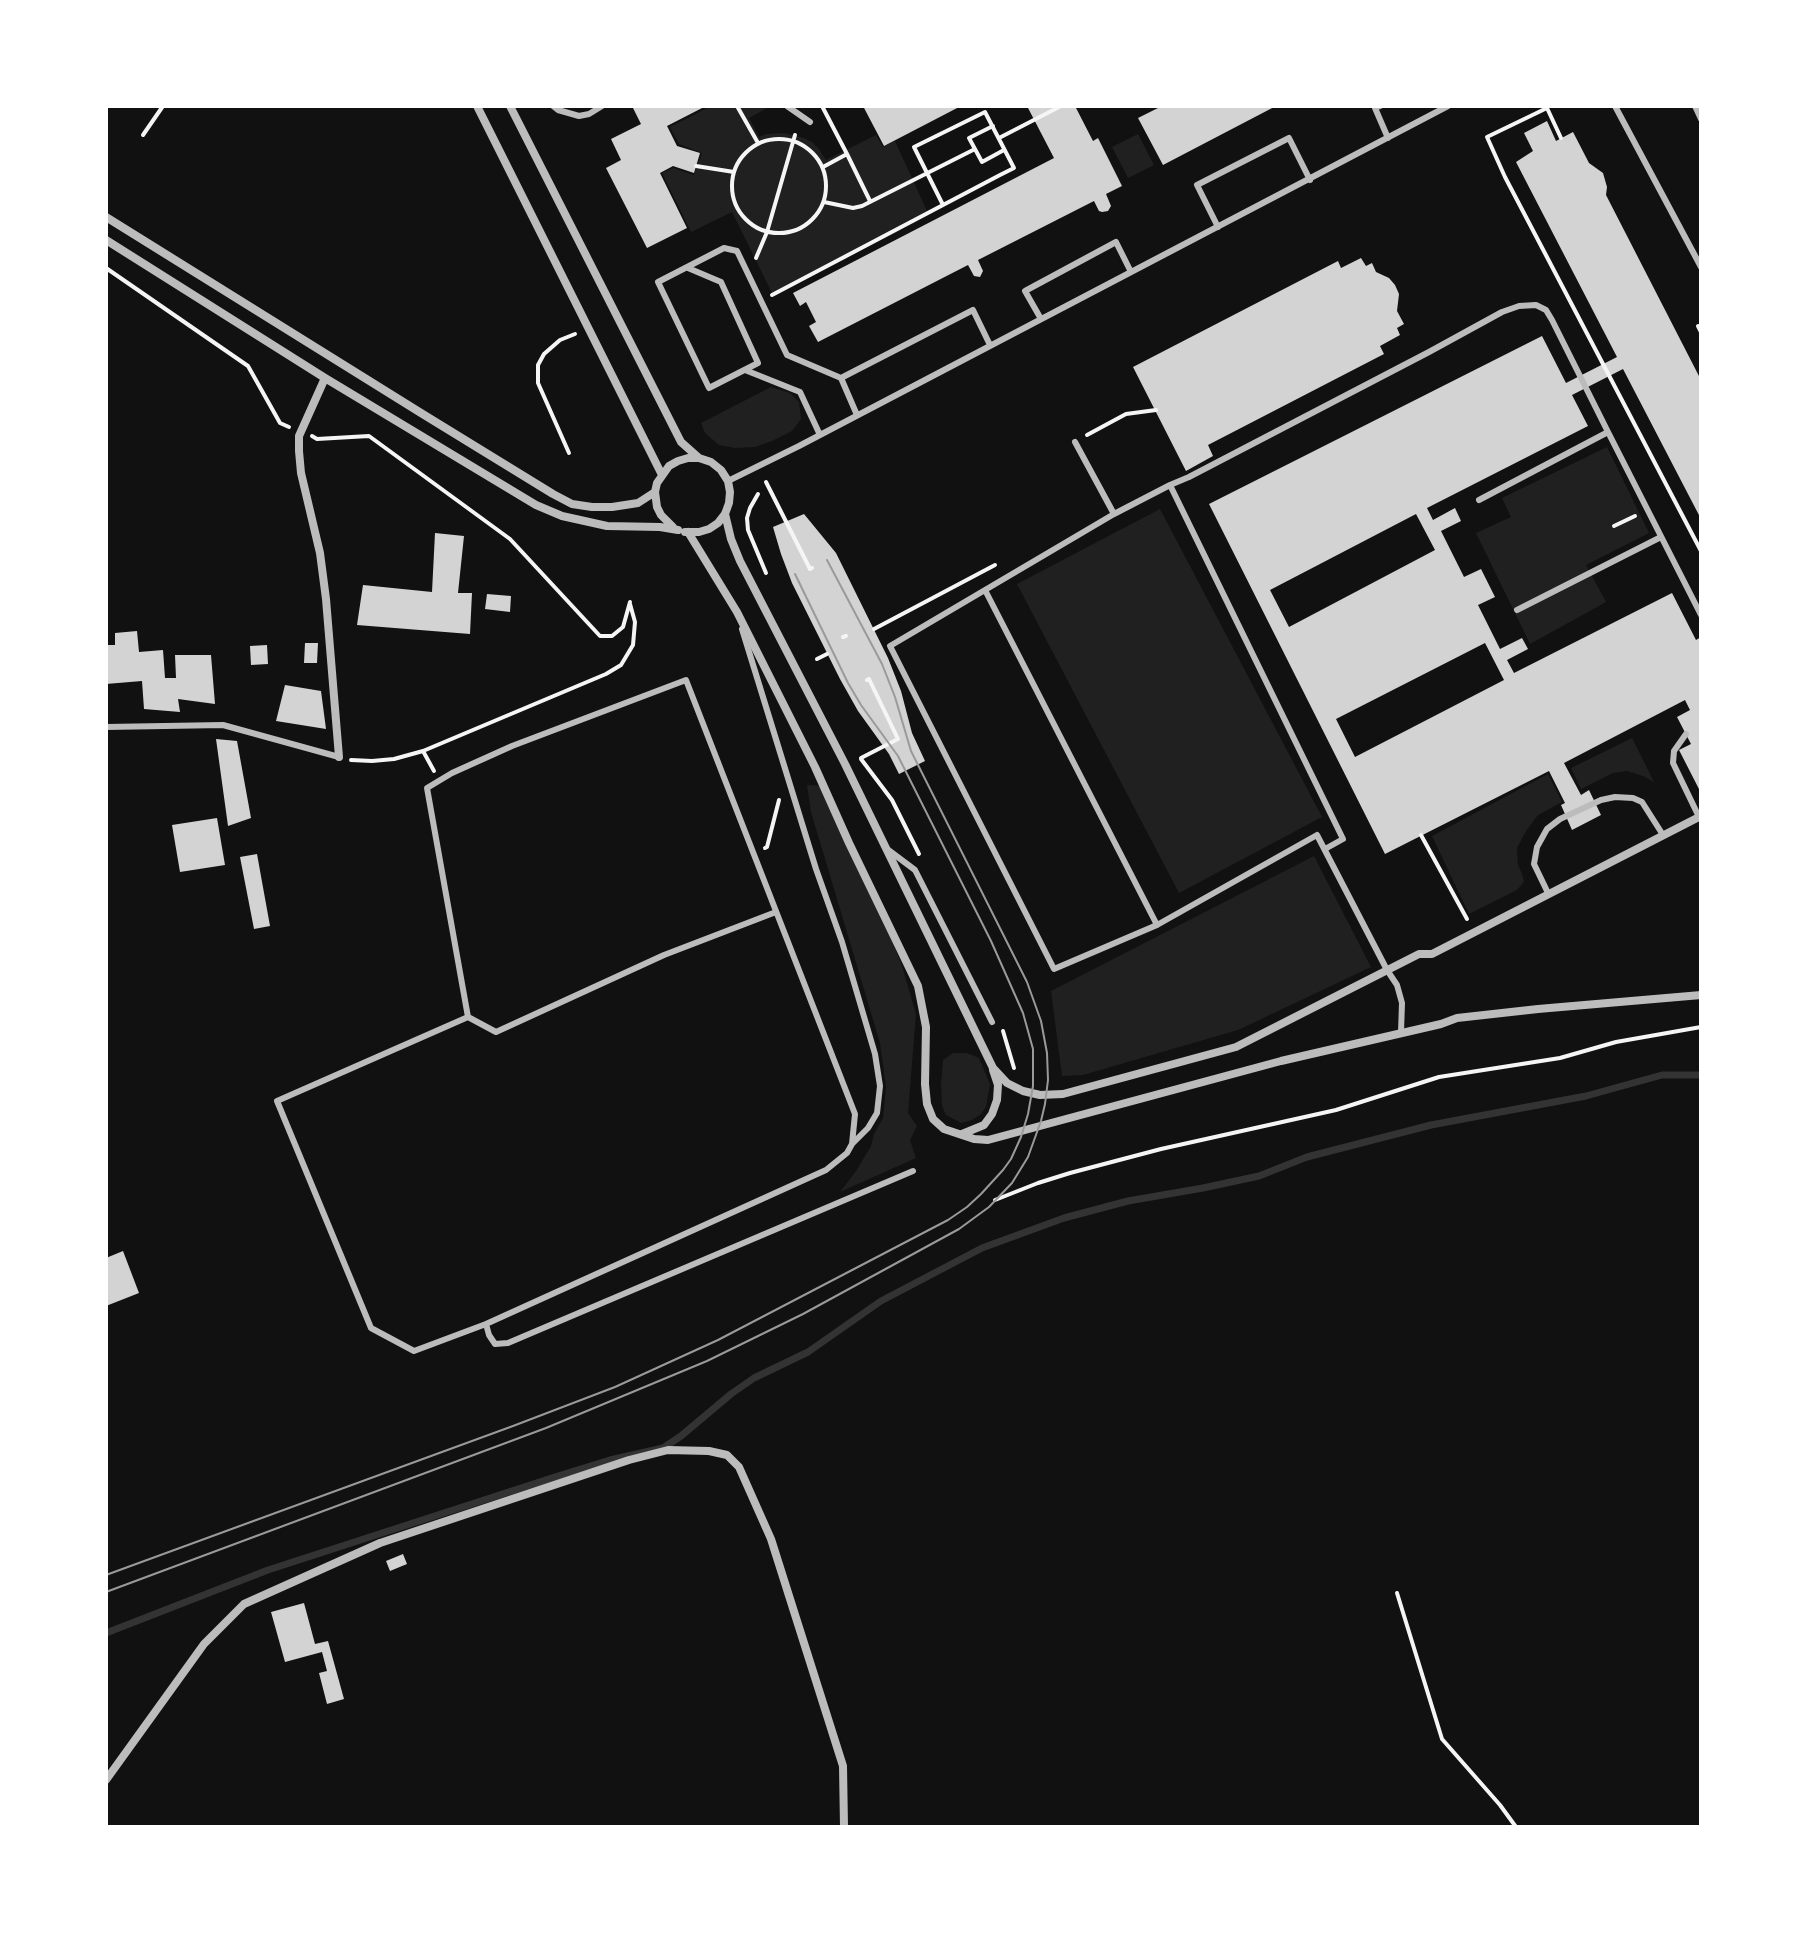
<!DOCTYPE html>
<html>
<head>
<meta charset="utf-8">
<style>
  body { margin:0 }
  #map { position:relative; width:1807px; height:1933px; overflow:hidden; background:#111; font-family:Ubuntu,sans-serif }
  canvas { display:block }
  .frame { position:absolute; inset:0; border:108px solid #fff; pointer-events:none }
</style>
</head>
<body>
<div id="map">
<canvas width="1807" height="1933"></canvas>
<div class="frame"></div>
</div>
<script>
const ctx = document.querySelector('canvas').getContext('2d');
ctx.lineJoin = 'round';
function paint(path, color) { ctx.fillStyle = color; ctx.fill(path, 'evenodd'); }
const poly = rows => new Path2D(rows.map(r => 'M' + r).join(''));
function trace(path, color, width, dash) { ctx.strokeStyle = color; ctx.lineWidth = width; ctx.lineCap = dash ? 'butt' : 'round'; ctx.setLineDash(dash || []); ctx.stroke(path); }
const green = poly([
  [711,106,766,106,767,108,749,118,759,137,766,134,784,133,804,138,812,142,818,148,826,160,876,135,883,147,895,141,927,211,772,293,732,212,691,232,662,173,673,168,694,175,702,153,679,144,670,127],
  [1138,134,1154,165,1128,178,1112,147],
  [771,387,790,393,799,402,801,419,792,431,772,441,755,447,735,448,719,445,705,433,701,423],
  [1607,447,1649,533,1586,565,1606,602,1530,644,1476,533,1511,517,1502,498],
  [1160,509,1322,817,1179,893,1017,584],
  [1632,738,1654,782,1643,776,1627,771,1613,773,1581,789,1571,768],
  [1548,774,1562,802,1538,815,1526,831,1517,848,1518,865,1522,874,1524,882,1517,890,1469,914,1432,836],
  [807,785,823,786,872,890,902,966,916,1014,908,1113,917,1126,910,1140,916,1158,840,1192,856,1171,871,1146,874,1134,883,1118,886,1087,880,1043,811,812],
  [1314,856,1371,967,1238,1030,1083,1075,1062,1076,1051,991],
  [953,1053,967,1053,979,1058,990,1084,986,1107,981,1114,972,1120,961,1123,946,1115,942,1106,941,1085,943,1060]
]);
const stream = poly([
  [106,1633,268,1570,558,1476,610,1460,663,1448,681,1436,731,1394,754,1378,808,1352,881,1301,982,1248,1064,1218,1128,1201,1203,1188,1259,1176,1307,1157,1431,1125,1586,1096,1662,1075,1701,1075]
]);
const building = poly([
  [632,106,706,106,667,126,677,146,700,153,694,173,673,166,660,173,687,228,647,248,606,168,621,160,611,139,641,124],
  [863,106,961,106,884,146],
  [1027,106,1075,106,1093,141,1098,138,1122,186,1106,194,1111,206,1108,211,1102,212,1099,211,1094,201,978,260,983,271,980,277,974,276,968,265,818,342,809,326,816,322,806,302,800,306,793,293,1054,158],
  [1162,106,1276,106,1163,165,1138,118],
  [1547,121,1556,141,1573,132,1589,163,1603,173,1607,187,1606,195,1701,380,1701,519,1623,369,1572,395,1588,426,1427,508,1433,520,1455,508,1461,521,1441,531,1464,577,1481,569,1495,597,1478,605,1500,649,1522,638,1528,649,1507,660,1514,673,1672,593,1696,640,1701,637,1701,793,1679,750,1691,744,1677,717,1690,710,1685,700,1564,763,1581,795,1589,790,1601,815,1572,830,1561,805,1565,803,1549,771,1385,854,1209,504,1542,336,1566,383,1617,357,1516,162,1533,151,1524,133],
  [1416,514,1435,550,1289,627,1270,590],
  [1485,643,1504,680,1355,757,1336,719],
  [1361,258,1366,266,1372,263,1376,272,1389,278,1395,285,1399,294,1397,311,1404,324,1397,328,1400,335,1380,346,1384,354,1208,445,1213,456,1186,471,1133,367,1338,261,1341,268],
  [804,514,836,553,888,658,901,691,912,733,925,761,899,774,889,754,858,711,840,679,792,583,781,554,773,527],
  [435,533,464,536,458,593,472,593,470,634,357,625,363,585,432,592],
  [487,594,511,596,510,612,485,609],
  [137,631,139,652,163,650,165,678,176,678,175,655,211,655,215,704,178,699,180,712,144,709,142,681,106,684,106,645,115,645,115,633],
  [305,643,318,643,317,663,304,663],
  [267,645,268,664,251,665,250,646],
  [285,685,321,691,326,729,276,721],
  [216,739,237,741,251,818,228,826],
  [217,818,225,865,180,872,172,825],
  [257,854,270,926,254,929,240,857],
  [123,1251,139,1293,106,1306,106,1258],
  [403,1554,407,1564,390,1571,386,1561],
  [304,1603,315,1644,328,1641,344,1699,327,1704,319,1673,327,1671,322,1652,285,1662,271,1612]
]);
const path = poly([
  [737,106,758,143],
  [822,106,847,154],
  [1547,108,1487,137,1505,177,1701,551],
  [1547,108,1561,138],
  [993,126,969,138,982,162,1004,150],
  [143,135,163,106],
  [999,138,1061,106],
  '732 186a47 47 0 1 1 94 0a47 47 0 1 1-94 0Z',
  [696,166,734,172],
  [823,167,847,154,870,201],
  [824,202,853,208,862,206,975,149],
  [756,258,767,232,795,135],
  [106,268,248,366,280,423,289,427],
  [772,295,1000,175,1014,168,985,112,914,147,943,205],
  [1698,326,1701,332],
  [1087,435,1126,414,1156,410],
  [312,436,317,439,369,436,510,539,600,636,612,636,623,627,630,602],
  [569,453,538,383,538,365,544,354,560,340,575,334],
  [766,482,810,569,812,568],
  [758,494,750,508,747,518,748,530,766,573],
  [1614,526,1635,516],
  [874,629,995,565],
  [843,637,846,636],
  [817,659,827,654],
  [861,758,898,739,869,679,867,680],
  [861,759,892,800,919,854],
  [351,760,372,761,394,759,423,751],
  [434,771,423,751,606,674,621,665,633,645,635,622,630,604],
  [1421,835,1467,919],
  [765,848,767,847,779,800],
  [1003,1031,1014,1068],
  [995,1200,1038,1183,1070,1173,1161,1149,1336,1110,1439,1077,1560,1058,1616,1042,1701,1027],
  [1397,1593,1442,1739,1500,1805,1516,1827]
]);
const service = poly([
  [553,106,558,110,579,116,589,114,602,106],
  [787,106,810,122],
  [1380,106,1375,108,1388,138],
  [1615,106,1701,267],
  [1695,106,1701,119],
  [1218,227,1197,185,1289,138,1310,180],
  [688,268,721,282,758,363,709,388,658,282,724,248,737,251,787,355,841,378,857,415],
  [1041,319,1025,291,1116,242,1131,272],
  [745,370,800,392,820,435],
  [841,378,973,310,990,345],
  [1608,432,1701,615],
  [1075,442,1114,514],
  [728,481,799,446,1448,106],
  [1170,485,1343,839,1325,849],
  [985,590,890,646,1054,969,1157,925,1317,835,1387,970,1397,985,1402,1003,1401,1032],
  [1517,610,1661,537],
  [742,629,816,869,842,942,875,1054,880,1086,877,1113,868,1128,852,1144,847,1153,826,1170,486,1324,489,1335,495,1344,508,1343,913,1171],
  [106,727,223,725,339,757],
  [1686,734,1674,751,1673,763,1699,817],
  [887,849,915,870,992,1022],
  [1548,893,1534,864,1537,847,1547,829,1560,819,1601,800,1615,797,1633,798,1642,802,1663,835],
  [1157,925,985,590,1114,514,1170,485,1189,477,1429,352,1502,312,1519,306,1536,305,1546,310,1552,320,1608,432,1479,500],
  [468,1017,496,1032,664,955,776,912],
  [486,1324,414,1351,371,1328,277,1101,468,1017,427,788,452,773,512,746,686,680,855,1114,852,1144]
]);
const minor = poly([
  [477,106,662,475],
  [510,106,681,442,699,458,711,462,721,470,728,481,730,492,729,503,725,514,718,523,709,529,699,532,685,532],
  [106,217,421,413,553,494,572,504,592,507,612,507,638,503,655,492],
  [106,240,325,378,536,505,562,516,607,526,660,527,678,530],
  [325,378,299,436,299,451,301,473,320,553,326,599,339,757],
  [725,514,731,539,740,561,845,764,993,1068,1007,1083,1023,1091,1040,1095,1063,1094,1236,1047,1419,954,1432,954,1701,816],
  [673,527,661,515,657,507,655,492,657,483,669,466,678,461,688,458,699,458],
  [688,532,737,612,815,767,849,843,918,986,926,1027,925,1084,927,1104,933,1119,944,1129,974,1139,988,1140,1281,1061,1441,1024,1457,1018,1538,1009,1701,995],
  [962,1134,984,1125,992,1114,997,1100,998,1085,993,1070],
  [106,1780,204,1644,244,1604,380,1543,629,1460,668,1450,709,1451,727,1455,739,1467,771,1539,843,1766,844,1827]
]);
const tram = poly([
  [106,1575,513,1426,615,1387,718,1340,948,1220,967,1207,981,1194,1003,1170,1011,1159,1021,1137,1028,1114,1033,1086,1033,1049,1023,1013,991,941,898,756,861,705,848,683,795,574],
  [106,1592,546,1428,707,1361,803,1314,959,1229,989,1207,1012,1183,1028,1157,1041,1121,1045,1104,1048,1080,1047,1053,1041,1021,1027,982,911,751,895,697,882,664,827,560]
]);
paint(green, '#202020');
trace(stream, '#333', 7);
paint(building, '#d3d3d3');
trace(path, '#f5f5f5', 4);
trace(service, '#bcbcbc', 6);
trace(minor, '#bcbcbc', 8);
trace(tram, '#9a9a9a', 2);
</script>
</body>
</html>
